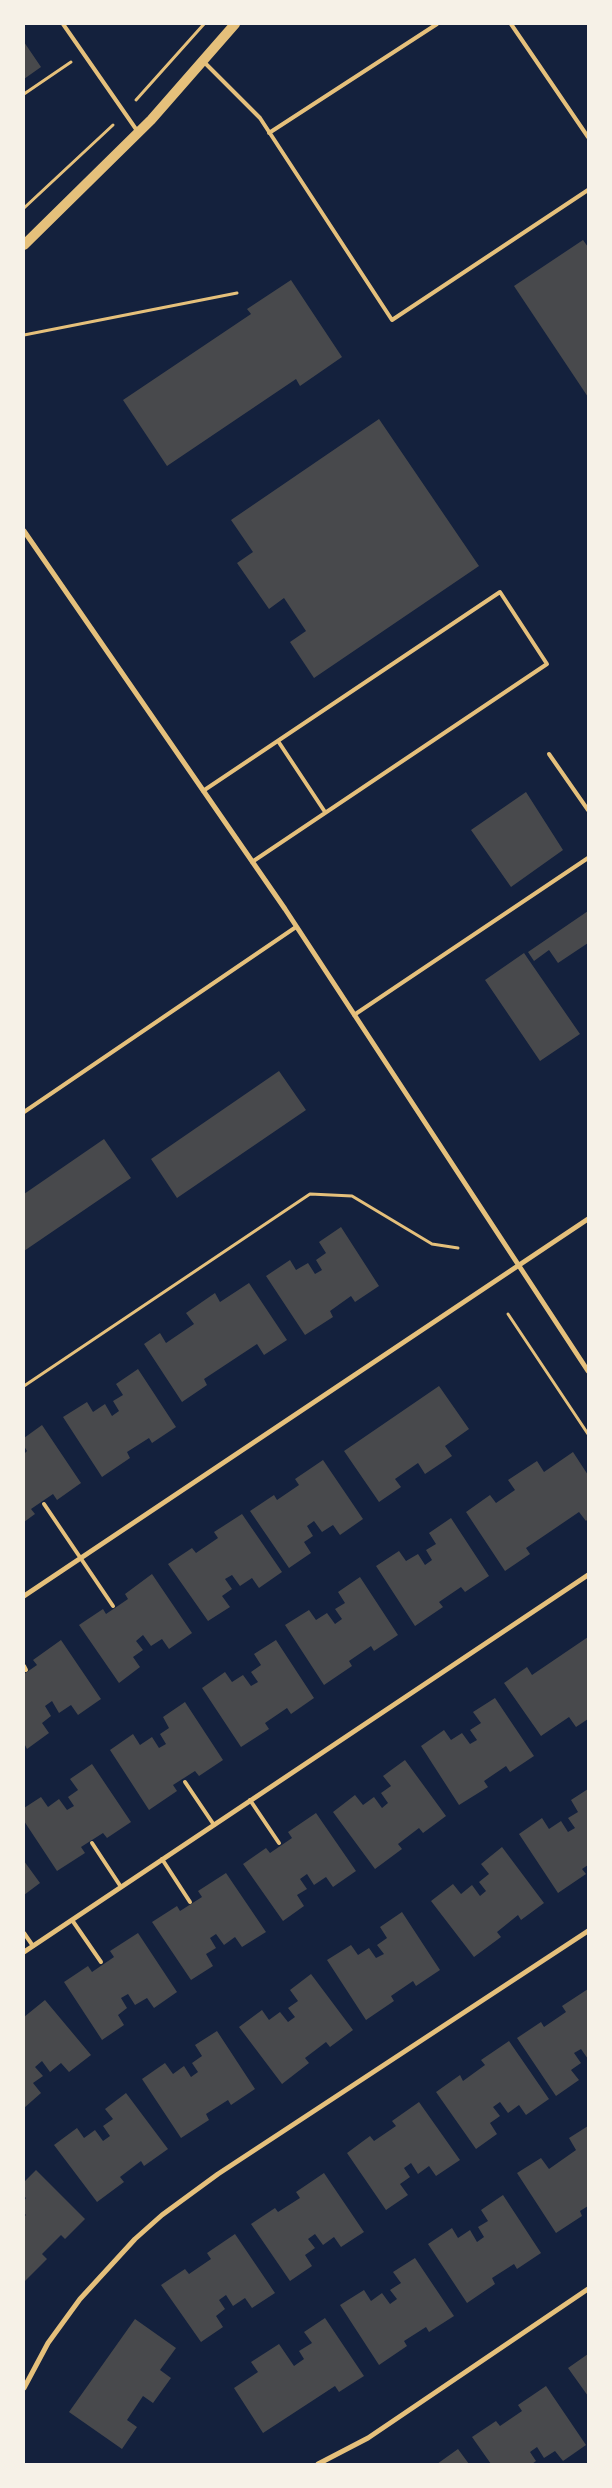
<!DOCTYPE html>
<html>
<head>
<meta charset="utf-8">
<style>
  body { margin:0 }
  #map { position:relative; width:612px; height:2488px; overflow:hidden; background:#14213d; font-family:Cabin,sans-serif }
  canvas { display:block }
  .frame { position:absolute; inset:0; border:25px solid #f6f1e7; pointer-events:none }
</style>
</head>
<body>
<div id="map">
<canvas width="612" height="2488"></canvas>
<div class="frame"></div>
</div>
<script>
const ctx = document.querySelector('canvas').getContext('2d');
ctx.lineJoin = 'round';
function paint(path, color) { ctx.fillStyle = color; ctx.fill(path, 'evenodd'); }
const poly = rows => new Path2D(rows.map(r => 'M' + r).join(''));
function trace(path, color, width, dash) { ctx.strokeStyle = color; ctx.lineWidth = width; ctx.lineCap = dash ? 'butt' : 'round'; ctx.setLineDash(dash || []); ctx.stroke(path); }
const building = poly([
  [24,42,41,67,24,79],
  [583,240,588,247,588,397,514,286],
  [291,280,342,357,300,386,296,379,167,466,123,400,251,314,247,309],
  [379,419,479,566,314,678,290,642,306,631,284,598,269,609,237,563,253,552,231,520],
  [526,792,563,850,511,887,471,830],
  [588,911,588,943,558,963,549,950,534,961,528,952],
  [524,953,580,1034,540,1061,485,980],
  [279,1071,306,1110,177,1198,151,1159],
  [104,1139,131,1178,24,1251,24,1194],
  [341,1227,379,1286,355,1302,351,1296,330,1311,333,1317,305,1335,266,1276,290,1260,296,1270,308,1263,315,1274,322,1270,316,1260,326,1253,319,1242],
  [249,1283,287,1340,264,1355,257,1344,204,1379,207,1385,182,1402,144,1344,160,1333,166,1343,194,1324,186,1313,215,1293,220,1302],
  [138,1369,176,1427,152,1443,149,1438,127,1452,130,1458,102,1477,63,1417,87,1402,93,1412,105,1404,112,1416,119,1411,113,1401,123,1395,116,1384],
  [439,1386,469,1429,445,1446,452,1456,425,1474,418,1463,395,1479,401,1487,379,1502,344,1451],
  [42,1425,81,1483,57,1500,53,1494,31,1509,35,1514,24,1522,24,1454,27,1451,24,1446,24,1438],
  [573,1452,588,1475,588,1519,586,1521,579,1512,526,1548,530,1554,505,1571,466,1512,490,1495,496,1503,515,1490,508,1480,537,1461,544,1472],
  [323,1460,363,1519,340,1535,333,1525,322,1532,314,1521,307,1526,313,1536,304,1542,311,1553,289,1568,250,1511,274,1495,277,1500,299,1485,295,1479],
  [242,1514,282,1572,259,1588,252,1578,240,1586,232,1575,225,1579,232,1589,222,1596,230,1607,208,1621,168,1564,192,1548,196,1553,218,1538,214,1532],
  [451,1518,489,1576,465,1592,461,1587,439,1602,443,1607,415,1626,376,1566,399,1551,406,1561,418,1554,425,1565,432,1560,426,1550,436,1544,429,1533],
  [152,1574,192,1633,169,1649,162,1639,151,1646,143,1635,136,1641,143,1650,133,1657,140,1667,119,1683,79,1625,103,1609,106,1614,128,1599,125,1594],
  [360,1577,398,1635,374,1651,371,1646,349,1661,352,1666,324,1685,285,1625,309,1610,316,1620,327,1613,335,1624,342,1619,335,1609,345,1603,338,1592],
  [588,1637,588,1719,576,1727,569,1717,541,1736,504,1683,527,1667,532,1675],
  [61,1640,101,1699,78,1715,71,1705,59,1713,52,1701,45,1706,51,1716,42,1723,49,1733,27,1749,24,1743,24,1674,37,1665,33,1660],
  [276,1640,314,1698,291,1714,287,1708,265,1723,269,1729,241,1747,202,1688,225,1672,232,1682,243,1675,251,1686,258,1682,251,1672,261,1665,254,1654],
  [495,1698,534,1756,510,1772,506,1766,484,1781,488,1787,459,1805,421,1746,444,1730,451,1740,462,1733,470,1744,477,1740,470,1730,481,1723,473,1712],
  [185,1702,223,1760,199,1776,195,1771,173,1785,177,1791,149,1810,110,1750,133,1734,140,1745,152,1737,159,1748,166,1744,160,1734,169,1728,163,1717],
  [405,1760,446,1816,423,1833,419,1828,398,1844,402,1849,375,1869,333,1812,355,1795,363,1805,374,1797,382,1808,388,1803,381,1793,391,1786,383,1776],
  [92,1764,131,1822,107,1838,103,1833,81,1847,85,1853,57,1871,24,1821,24,1808,41,1797,48,1807,59,1799,67,1810,74,1806,68,1797,78,1790,70,1779],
  [588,1789,588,1865,582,1869,586,1874,558,1893,519,1834,542,1818,549,1829,561,1821,568,1832,575,1828,568,1818,578,1812,571,1800],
  [316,1813,356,1871,333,1887,326,1877,314,1885,307,1874,300,1879,307,1889,297,1895,304,1906,283,1921,243,1864,266,1848,270,1853,292,1838,288,1832],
  [502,1847,544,1903,521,1920,518,1915,497,1932,501,1937,474,1957,431,1901,453,1884,461,1894,472,1885,480,1896,486,1891,479,1882,489,1874,481,1864],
  [24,1861,40,1883,24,1895],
  [226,1873,266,1932,242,1947,235,1937,224,1945,216,1934,210,1938,216,1948,206,1954,213,1966,191,1980,152,1922,177,1906,180,1911,202,1897,198,1891],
  [402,1912,440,1970,416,1986,413,1981,391,1996,394,2001,366,2020,327,1960,351,1945,358,1955,369,1948,376,1958,384,1954,377,1945,387,1938,380,1927],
  [138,1933,177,1992,154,2008,147,1998,135,2005,128,1994,121,1998,127,2008,118,2015,124,2025,102,2040,64,1982,88,1966,92,1972,114,1957,110,1951],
  [311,1974,353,2030,330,2047,326,2042,305,2058,309,2063,282,2084,239,2027,262,2010,269,2020,280,2012,288,2022,295,2017,288,2008,298,2001,290,1990],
  [588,1989,588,2059,581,2049,574,2053,581,2063,571,2070,579,2080,556,2096,517,2038,541,2022,544,2027,566,2012,562,2006],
  [45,2000,91,2055,69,2072,61,2063,50,2072,42,2061,35,2067,43,2076,33,2083,41,2093,24,2108,24,2017],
  [217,2031,255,2089,231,2105,228,2100,206,2114,209,2120,181,2138,142,2079,165,2063,173,2074,184,2066,191,2077,198,2072,192,2063,202,2056,195,2045],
  [509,2041,549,2099,526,2115,519,2105,508,2113,500,2102,493,2107,500,2116,490,2123,497,2134,476,2149,436,2092,460,2075,463,2081,485,2065,481,2060],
  [126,2093,168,2149,144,2166,141,2161,120,2177,124,2182,97,2202,54,2145,77,2128,84,2138,95,2130,103,2141,110,2136,103,2126,113,2119,105,2109],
  [419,2102,460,2160,436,2176,429,2166,418,2174,411,2163,404,2168,410,2177,400,2184,408,2195,386,2210,347,2153,370,2136,374,2141,396,2126,392,2121],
  [588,2126,588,2206,580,2211,582,2216,556,2233,517,2173,541,2158,549,2169,576,2150,569,2138],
  [36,2170,85,2219,65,2239,61,2235,42,2254,47,2259,24,2282,24,2217,26,2215,24,2213,24,2201,26,2198,24,2196,24,2182],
  [324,2173,364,2232,341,2247,334,2237,323,2245,315,2234,308,2239,315,2248,305,2255,312,2266,290,2281,251,2224,275,2208,278,2212,300,2198,296,2192],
  [503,2195,541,2253,517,2269,514,2264,492,2278,495,2284,467,2303,428,2244,452,2228,458,2238,470,2230,477,2242,484,2237,478,2227,488,2221,481,2210],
  [235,2234,275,2293,252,2308,245,2298,233,2306,226,2295,219,2300,225,2309,216,2316,223,2327,201,2342,161,2285,185,2269,189,2274,211,2259,207,2253],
  [415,2258,454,2316,429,2332,426,2327,404,2341,407,2346,379,2365,340,2305,364,2290,371,2301,382,2293,390,2304,397,2299,390,2290,401,2283,393,2272],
  [325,2318,364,2376,339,2392,335,2386,263,2433,234,2388,258,2372,251,2362,279,2344,294,2366,304,2359,299,2351,312,2343,304,2332],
  [135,2319,176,2348,160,2370,171,2378,153,2403,143,2396,127,2420,137,2427,122,2449,69,2412],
  [588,2354,588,2396,568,2368],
  [546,2386,586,2445,563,2461,555,2451,544,2458,537,2447,530,2452,536,2461,532,2464,491,2464,472,2437,496,2421,500,2426,522,2411,518,2405],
  [458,2449,469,2464,437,2464]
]);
const path = poly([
  [24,94,71,62],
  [136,100,204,24],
  [24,208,113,125],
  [24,335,237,293],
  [508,1314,588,1434],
  [24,1386,310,1194,352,1196,432,1244,458,1248]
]);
const service = poly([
  [63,24,138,132],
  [511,24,588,137],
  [204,62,260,118,392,320,588,190],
  [269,133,437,24],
  [278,741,325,812],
  [549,754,588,810],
  [203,791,500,592,547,664,252,862],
  [354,1015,588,858],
  [24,1112,296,927],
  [44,1504,113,1606],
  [24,1666,26,1670],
  [185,1782,214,1825],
  [250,1800,279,1843],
  [92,1843,121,1887],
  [162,1859,190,1902],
  [72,1920,101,1962],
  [24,1933,33,1946]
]);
const minor = poly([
  [24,531,285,909,588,1371],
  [24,1596,588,1219],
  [24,1952,588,1575],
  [24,2388,48,2343,80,2299,135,2239,162,2215,218,2174,588,1931],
  [318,2464,368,2438,588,2289]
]);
const secondary = poly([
  [24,245,151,120,235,24]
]);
paint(building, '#48494c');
trace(path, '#e5c07b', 3);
trace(service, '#e5c07b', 4);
trace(minor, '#e5c07b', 5);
trace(secondary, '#e5c07b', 10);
</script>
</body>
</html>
